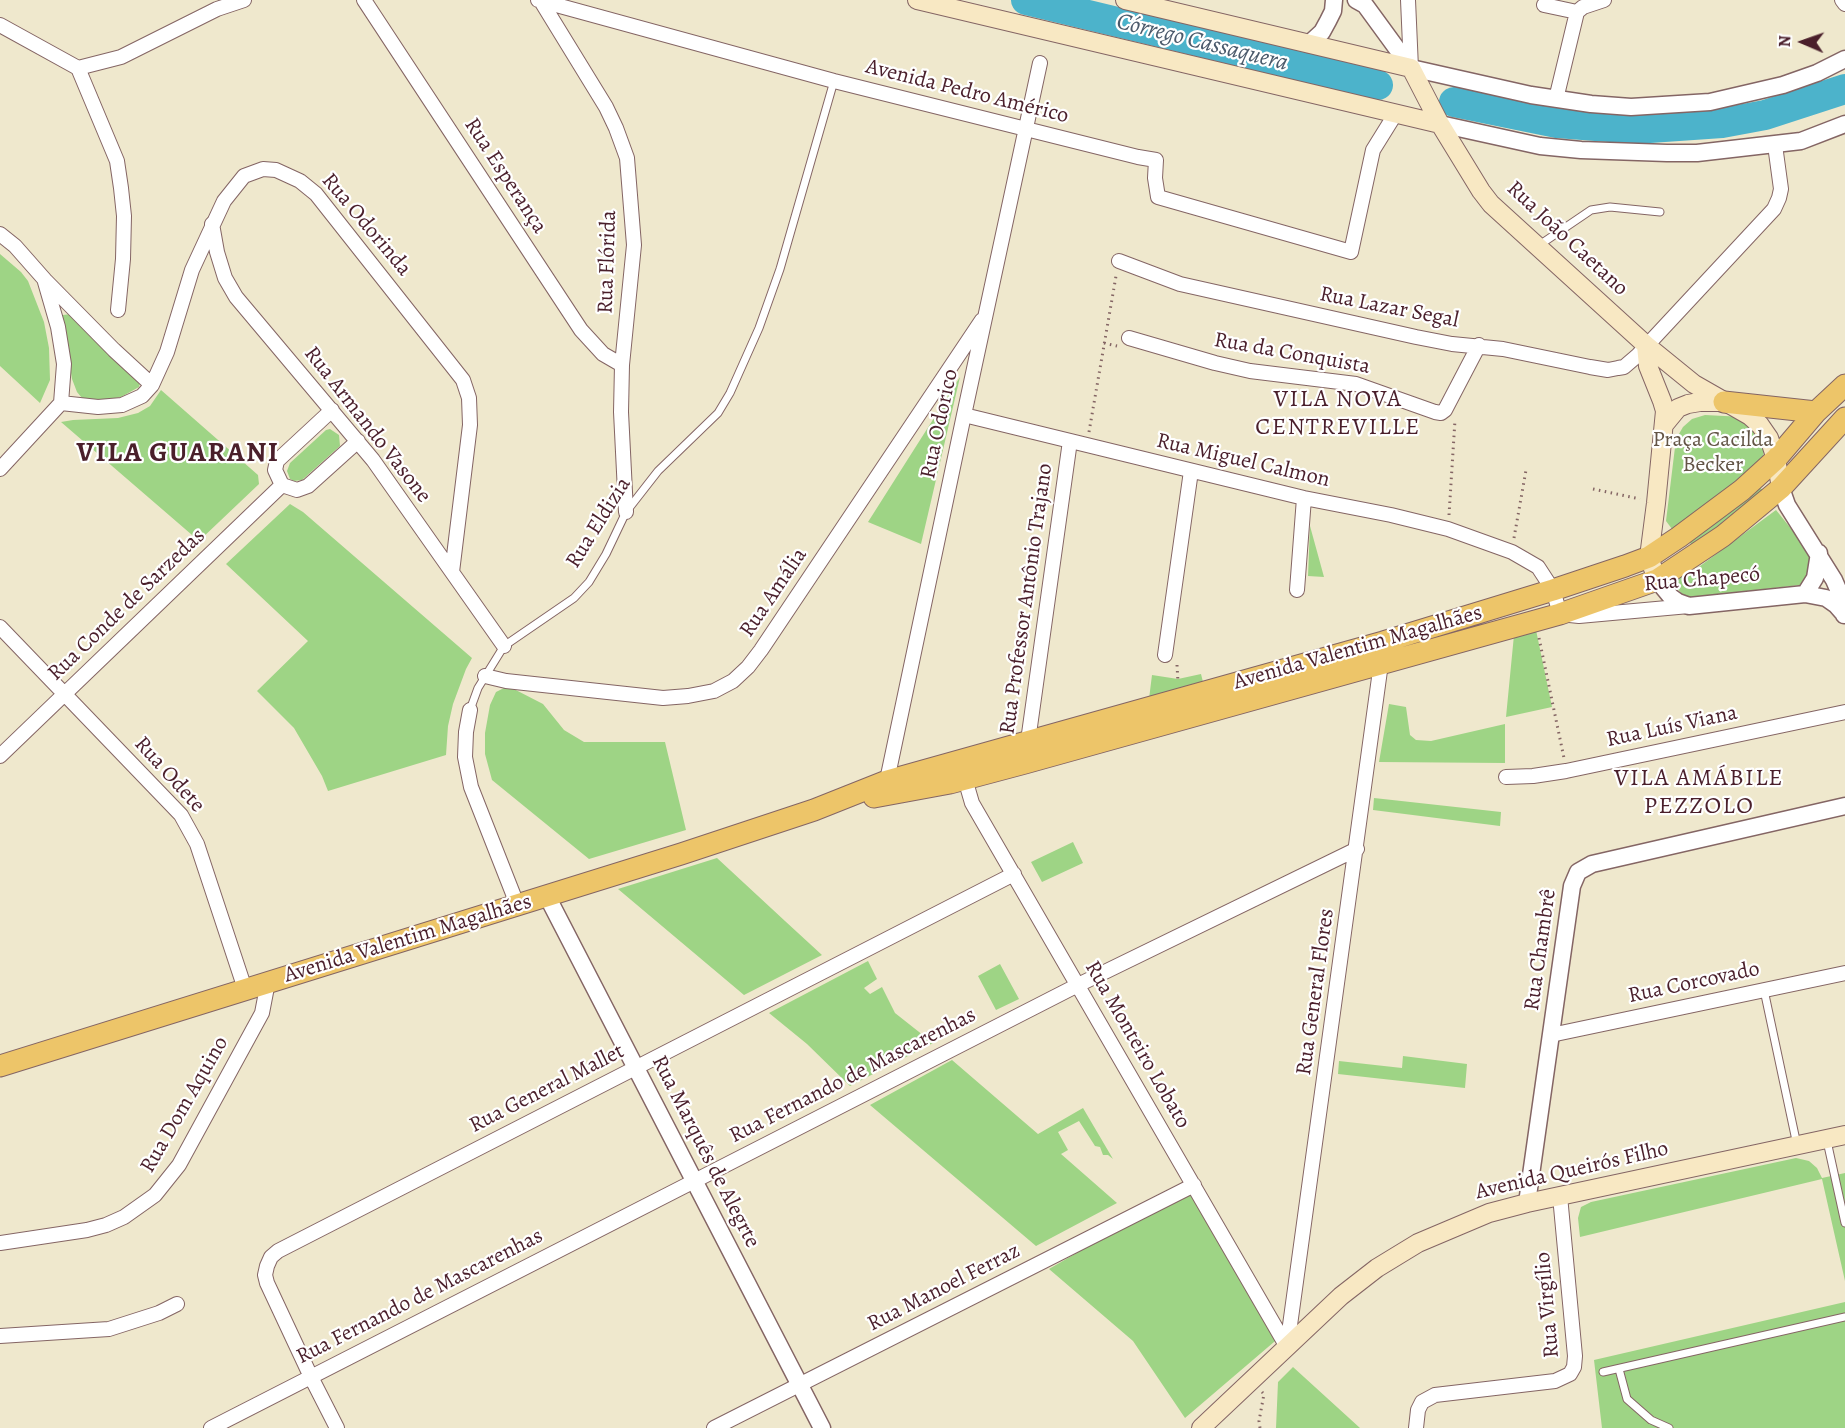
<!DOCTYPE html>
<html>
<head>
<meta charset="utf-8">
<style>
  body { margin:0 }
  #map { position:relative; width:1845px; height:1428px; overflow:hidden; background:#efe8cd; font-family:Alegreya,serif }
  canvas { display:block }
  .north { position:absolute; left:1773px; top:12px; width:60px; height:60px; -webkit-text-stroke:4px #fff; paint-order:stroke; rotate:272deg; font-size:16px; font-weight:700; line-height:24px; text-align:center; color:#4a1f2b }
  .north::after { content:''; display:block; margin:auto; width:21px; height:27px; background:#4a1f2b; clip-path:polygon(50% 0,100% 100%,50% 72%,0 100%) }
</style>
</head>
<body>
<div id="map">
<canvas width="1845" height="1428"></canvas>
<div class="north">N</div>
</div>
<script>
const ctx = document.querySelector('canvas').getContext('2d');
ctx.lineJoin = 'round';
function paint(path, color) { ctx.fillStyle = color; ctx.fill(path, 'evenodd'); }
const poly = rows => new Path2D(rows.map(r => 'M' + r).join(''));
function trace(path, color, width, dash) { ctx.strokeStyle = color; ctx.lineWidth = width; ctx.lineCap = dash ? 'butt' : 'round'; ctx.setLineDash(dash || []); ctx.stroke(path); }
function drawText(font, color, halo, rows, align = 'center') {
  ctx.font = font + ' Alegreya,serif'; ctx.lineWidth = 4.5; ctx.setLineDash([]); ctx.textBaseline = 'middle'; ctx.strokeStyle = halo; ctx.fillStyle = color; for (const [text, x, y, turn = 0] of rows) {
    ctx.save(); ctx.translate(x, y); ctx.rotate((+turn || 0) * Math.PI / 180); ctx.textAlign = isNaN(turn) ? turn : align; if (halo) ctx.strokeText(text, 0, 0); ctx.fillText(text, 0, 0); ctx.restore();
  }
}
const green = poly([
  [0,254,21,272,28,281,44,322,49,348,50,380,40,403,0,366],
  [71,314,140,383,139,387,121,397,98,401,82,398,77,392,72,379,62,319,63,315],
  [960,377,921,544,868,522],
  [161,390,258,475,259,484,199,541,61,422,73,420,118,418,138,413,150,406],
  [1705,415,1744,417,1765,440,1763,459,1685,527,1672,529,1666,521,1676,439,1683,427,1692,419],
  [330,429,339,435,340,446,302,480,294,481,290,479,287,471,290,463,326,430],
  [1757,487,1762,489,1762,492,1755,501,1693,545,1691,544,1689,542],
  [290,504,303,512,472,658,466,669,453,704,448,726,446,755,328,791,322,776,294,728,257,691,308,641,226,564],
  [1776,510,1813,556,1811,573,1800,585,1686,598,1670,581,1696,569],
  [1310,526,1324,577,1308,576],
  [1536,630,1552,707,1506,717,1514,635],
  [1201,674,1203,682,1149,699,1152,675,1178,679],
  [508,686,543,704,564,730,584,742,665,742,686,830,589,859,492,780,485,754,485,733,490,705,496,692],
  [1389,704,1406,707,1410,735,1416,740,1431,741,1505,724,1505,763,1379,762],
  [1374,798,1501,812,1500,826,1373,810],
  [1073,842,1083,863,1042,882,1031,862],
  [717,858,785,921,822,955,744,995,618,889],
  [868,961,877,979,864,988,870,994,882,987,895,1013,933,1043,850,1086,807,1044,769,1013],
  [1000,964,1019,999,996,1010,978,976],
  [1403,1056,1467,1064,1465,1088,1338,1074,1339,1061,1402,1068],
  [952,1060,1038,1134,1083,1108,1113,1159,1108,1155,1103,1155,1100,1147,1095,1146,1079,1121,1058,1132,1068,1150,1061,1154,1117,1203,1036,1246,870,1105],
  [1796,1158,1809,1161,1817,1168,1822,1178,1845,1173,1845,1281,1822,1179,1580,1237,1578,1218,1581,1207,1591,1202],
  [1194,1185,1281,1336,1185,1418,1133,1341,1049,1269],
  [1845,1302,1845,1428,1602,1428,1594,1360],
  [1293,1367,1360,1428,1276,1428,1278,1382]
]);
const river = poly([
  [1026,0,1378,85],
  [1454,102,1557,123,1635,129,1722,123,1765,115,1845,89]
]);
const path = poly([
  [1104,343,1117,346],
  [1089,432,1116,276],
  [1593,489,1640,499],
  [1449,515,1455,420],
  [1514,538,1526,470],
  [1539,638,1564,758],
  [1177,665,1178,682],
  [1260,1428,1259,1421,1264,1394,1262,1392]
]);
const service = poly([
  [1538,246,1591,210,1610,207,1660,212],
  [470,710,478,688,504,646,574,598,589,582,606,554,626,512,658,471,718,413,730,393,759,328,780,269,834,81],
  [1764,990,1797,1145],
  [1827,1141,1845,1223],
  [1619,1369,1627,1399,1651,1420,1669,1428],
  [1603,1372,1845,1317]
]);
const minor = poly([
  [364,0,581,330,603,354,622,365],
  [538,0,834,81,1138,157,1156,160,1155,178,1158,197,1351,252,1373,150,1396,113],
  [1408,0,1411,68],
  [1842,0,1845,4],
  [541,1,606,107,616,128,627,158,634,245,622,365,621,412,626,512],
  [1544,5,1577,12],
  [0,25,78,68,121,57,217,9,244,0],
  [78,68,117,161,121,188,124,216,123,259,118,310],
  [1556,99,1577,12,1583,7,1604,0],
  [212,224,217,252,225,278,236,297,373,460,504,646],
  [0,234,15,246,45,280,114,350,152,385],
  [1119,261,1180,284,1416,337,1452,344,1503,349,1590,367,1608,370,1618,368,1624,367,1638,355,1774,209,1779,198,1781,189,1775,145],
  [45,282,58,327,64,364,61,403],
  [1129,338,1215,363,1250,371,1356,384,1435,412,1441,413,1445,410,1479,345],
  [332,410,277,461,275,470,282,485,297,490,308,486,358,441],
  [964,415,1304,498,1391,515,1448,529,1512,552,1538,567,1553,590,1560,614,1579,616,1689,606],
  [0,469,61,403,98,407,122,405,142,396,152,385,167,352,192,270,224,201,244,176,263,169,276,170,300,181,316,194,463,380,469,398,470,425,452,572],
  [1297,590,1304,498],
  [0,627,181,815,197,844,245,989],
  [1165,655,1191,471],
  [485,676,506,681,663,698,688,696,714,691,733,681,748,667,761,650,982,320],
  [470,710,466,732,465,757,471,787,517,904],
  [1027,748,1070,441],
  [0,756,282,485],
  [963,772,972,803,1287,1347],
  [1506,777,1533,776,1566,771,1845,712],
  [886,785,964,415,1040,63],
  [1551,1035,1845,973],
  [0,1243,87,1230,106,1225,124,1217,155,1195,179,1165,262,1013,268,982],
  [0,1336,109,1329,159,1313,177,1304],
  [1287,1347,1382,656],
  [211,1428,1078,985,1357,849],
  [337,1428,311,1377,267,1283,265,1275,267,1266,271,1257,278,1251,1014,874],
  [714,1428,1194,1185],
  [1416,1428,1418,1410,1422,1402,1435,1395,1555,1381,1570,1374,1574,1367,1575,1356,1560,1196]
]);
const tertiary = poly([
  [1356,0,1365,5,1411,68,1531,95,1591,104,1631,107,1710,102,1783,85,1817,73,1845,59],
  [1309,44,1322,32,1328,21,1333,11,1334,0],
  [1440,124,1540,146,1581,150,1667,153,1697,153,1801,141,1845,124],
  [1781,488,1787,505,1834,580,1841,596,1844,615],
  [1657,580,1671,597,1678,602,1689,606,1805,594,1826,598,1836,605,1843,613],
  [1805,594,1815,578,1819,553],
  [547,896,822,1428],
  [1527,1203,1572,886,1578,872,1592,864,1845,806]
]);
const secondary = poly([
  [917,0,1440,124],
  [1125,0,1411,68,1440,124,1481,191,1491,204,1646,345,1694,384,1750,416,1760,425,1769,438,1776,459,1781,488],
  [1646,345,1648,366,1662,401,1665,411,1656,503,1649,557,1657,580],
  [1664,425,1678,408,1688,404,1700,402,1722,402],
  [1201,1428,1341,1296,1377,1268,1418,1243,1489,1213,1527,1203,1845,1135]
]);
const primary = poly([
  [1724,402,1816,412],
  [874,797,950,783,1025,763,1560,614,1657,580,1723,536,1781,488,1845,418],
  [0,1066,681,854,814,810,887,781,1383,642,1553,590,1625,566,1649,557,1679,537,1742,490,1776,459,1816,412,1845,385]
]);
const streetNames = [
  ["Avenida Pedro Américo",967,92,14],
  ["Rua Esperança",505,176,57],
  ["Rua Odorinda",366,225,50],
  ["Rua João Caetano",1567,239,43],
  ["Rua Flórida",608,262,-88],
  ["Rua Lazar Segal",1389,308,11],
  ["Rua da Conquista",1292,354,10],
  ["Rua Odorico",940,424,-78],
  ["Rua Armando Vasone",367,425,52],
  ["Rua Miguel Calmon",1243,461,13],
  ["Rua Eldizia",599,523,-58],
  ["Rua Chapecó",1702,580,-5],
  ["Rua Amália",774,593,-56],
  ["Rua Professor Antônio Trajano",1027,599,-82],
  ["Rua Conde de Sarzedas",127,605,-44],
  ["Avenida Valentim Magalhães",1358,648,-16],
  ["Rua Luís Viana",1672,727,-12],
  ["Rua Odete",169,775,48],
  ["Avenida Valentim Magalhães",408,939,-17],
  ["Rua Chambrê",1541,950,-82],
  ["Rua Corcovado",1694,983,-12],
  ["Rua General Flores",1316,992,-82],
  ["Rua Monteiro Lobato",1137,1045,60],
  ["Rua Fernando de Mascarenhas",853,1076,-27],
  ["Rua General Mallet",547,1089,-27],
  ["Rua Dom Aquino",185,1105,-60],
  ["Rua Marquês de Alegrte",705,1152,63],
  ["Avenida Queirós Filho",1572,1171,-13],
  ["Rua Manoel Ferraz",944,1288,-27],
  ["Rua Fernando de Mascarenhas",420,1297,-27],
  ["Rua Virgílio",1548,1305,-95]
];
const parkNames = [
  ["Praça Cacilda",1713,441],
  ["Becker",1713,466]
];
const waterNames = [
  ["Córrego Cassaquera",1202,43,14]
];
const neighbourhoodNames = [
  ["VILA NOVA",1338,400],
  ["CENTREVILLE",1338,428],
  ["VILA AMÁBILE",1699,779],
  ["PEZZOLO",1699,807]
];
const districtNames = [
  ["VILA GUARANI",178,454]
];
paint(green, '#9ed485');
trace(river, '#4cb3cb', 30);
trace(service, '#846564', 9);
trace(minor, '#846564', 16);
trace(tertiary, '#846564', 19);
trace(secondary, '#846564', 20);
trace(primary, '#846564', 23);
trace(path, '#846564', 3, [1.5, 4.5]);
trace(service, '#fff', 7);
trace(minor, '#fff', 14);
trace(tertiary, '#fff', 16);
trace(secondary, '#f8e8c3', 18);
trace(primary, '#edc569', 21);
drawText('22px', '#4a1f2b', '#fff', streetNames);
drawText('22px', '#635546', '#fff', parkNames);
drawText('italic 24px', '#4b5a6b', '#fff', waterNames);
ctx.letterSpacing = '1.5px';
drawText('24px', '#4a1f2b', '#fff', neighbourhoodNames);
ctx.letterSpacing = '0px';
ctx.letterSpacing = '1.5px';
drawText('bold 28px', '#4a1f2b', '#fff', districtNames);
ctx.letterSpacing = '0px';
</script>
</body>
</html>
